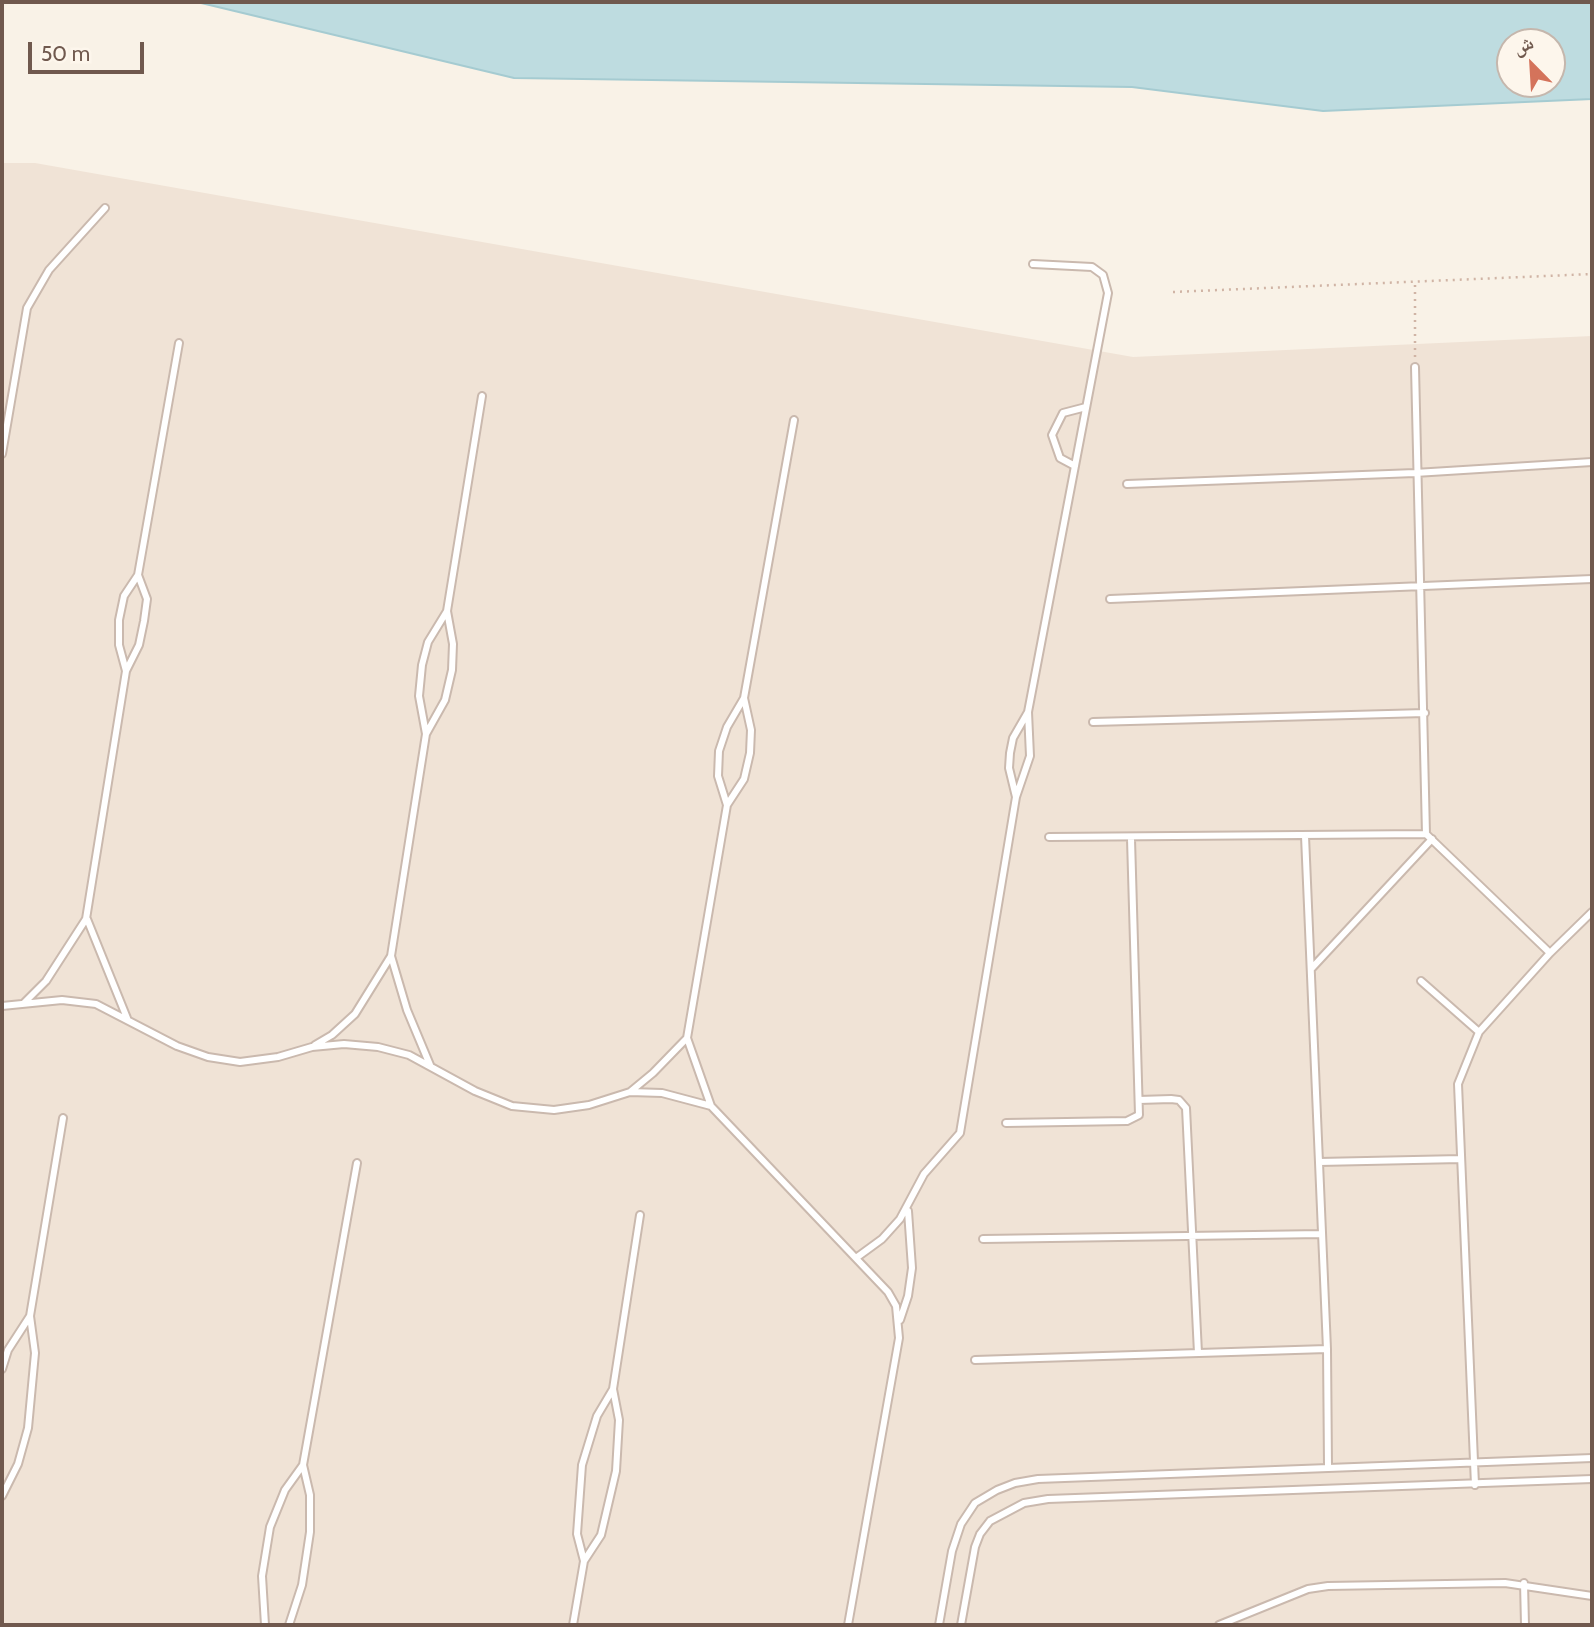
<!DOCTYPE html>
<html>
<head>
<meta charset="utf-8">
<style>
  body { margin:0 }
  #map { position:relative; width:1594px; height:1627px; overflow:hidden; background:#f9f2e7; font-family:Cabin,"Noto Naskh Arabic",sans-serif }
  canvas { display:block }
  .frame { position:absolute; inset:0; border:4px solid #70594e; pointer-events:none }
  .north { position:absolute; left:1496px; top:28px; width:70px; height:70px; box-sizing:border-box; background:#fdf6ec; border:2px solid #c5b7ad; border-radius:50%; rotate:336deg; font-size:19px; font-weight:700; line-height:28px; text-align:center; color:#70594e }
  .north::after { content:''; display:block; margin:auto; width:24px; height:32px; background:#d4735b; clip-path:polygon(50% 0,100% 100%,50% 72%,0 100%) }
  .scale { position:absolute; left:28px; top:42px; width:116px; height:32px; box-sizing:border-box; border:4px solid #70594e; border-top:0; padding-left:9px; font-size:21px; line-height:24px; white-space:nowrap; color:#70594e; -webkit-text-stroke:5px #fdf6ec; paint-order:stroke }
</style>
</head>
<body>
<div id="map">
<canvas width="1594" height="1627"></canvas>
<div class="frame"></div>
<div class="north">ش</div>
<div class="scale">50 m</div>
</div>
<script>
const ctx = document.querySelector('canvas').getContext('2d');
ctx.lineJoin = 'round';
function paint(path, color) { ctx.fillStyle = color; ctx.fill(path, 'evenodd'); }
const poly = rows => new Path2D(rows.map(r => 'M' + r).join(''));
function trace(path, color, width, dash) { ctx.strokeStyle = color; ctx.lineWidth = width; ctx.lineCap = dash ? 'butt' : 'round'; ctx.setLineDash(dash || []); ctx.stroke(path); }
const residential = poly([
  [2,163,35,163,1133,357,1592,336,1592,1625,2,1625]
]);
const water = poly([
  [197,2,1592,2,1592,99,1323,111,1132,87,514,78,197,2],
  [1510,42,1552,42,1552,84,1510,84,1510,42]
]);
const path = poly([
  [1173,292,1592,274],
  [1415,357,1415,284]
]);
const service = poly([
  [1415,367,1426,834],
  [2,454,27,308,49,270,105,208],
  [1075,466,1060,458,1052,435,1063,413,1086,407],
  [1127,484,1415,473,1592,462],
  [1110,599,1592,579],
  [126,671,119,645,119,620,124,596,138,575,179,343],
  [744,698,751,730,750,753,744,779,727,805,687,1038,711,1106,888,1292,896,1306,899,1338,848,1625],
  [1093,722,1425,713],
  [426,734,445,700,452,670,453,644,447,611,482,396],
  [1016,797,1009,768,1010,753,1013,738,1028,712],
  [727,805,718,776,719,751,727,727,744,698,794,420],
  [1305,836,1327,1349,1328,1466],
  [1049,837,1426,834,1550,953],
  [87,919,127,1018],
  [391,956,407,1010,430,1065],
  [1311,969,1432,839],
  [1421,981,1479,1032],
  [24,1003,46,981,86,919,126,671,139,645,144,621,147,599,138,575],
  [2,1006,62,1000,96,1004,177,1046,208,1057,240,1062,278,1057,312,1047,344,1044,378,1047,409,1055,475,1091,512,1106,554,1110,589,1105,630,1092,662,1093,711,1106],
  [315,1045,332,1035,355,1014,391,956,426,734,419,696,422,665,428,642,447,611],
  [630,1092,653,1073,687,1038],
  [1139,1100,1171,1099,1179,1100,1186,1108,1198,1353],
  [1006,1123,1127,1121,1139,1115,1131,839],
  [1319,1162,1461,1159],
  [983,1239,1322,1234],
  [856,1258,882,1239,900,1219,924,1174,960,1133,1016,797,1030,756,1028,712,1108,293,1103,275,1092,267,1033,264],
  [900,1320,908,1296,912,1268,908,1211],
  [975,1360,1327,1349],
  [2,1369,8,1350,30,1316],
  [1475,1485,1458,1084,1479,1032,1550,953,1592,912],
  [2,1496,18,1464,28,1428,35,1353,30,1316,63,1118],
  [584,1561,577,1534,582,1465,597,1416,613,1389],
  [1524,1583,1525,1625],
  [265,1625,262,1576,270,1527,285,1490,303,1465],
  [289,1625,302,1585,310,1532,310,1495,303,1465,357,1163],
  [573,1625,584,1561,601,1535,616,1471,619,1420,613,1389,640,1215],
  [939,1625,952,1551,961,1524,975,1503,997,1490,1015,1483,1038,1479,1592,1458],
  [961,1625,975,1547,980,1534,990,1521,1024,1503,1048,1499,1592,1479],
  [1219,1625,1308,1589,1328,1586,1505,1583,1592,1596]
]);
paint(residential, '#f0e3d6');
paint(water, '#bedce0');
trace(water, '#a5cbd1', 2);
trace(service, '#cab9ae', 10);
trace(path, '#d0b4a5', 2.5, [2, 5]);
trace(service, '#fff', 6);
</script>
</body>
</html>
